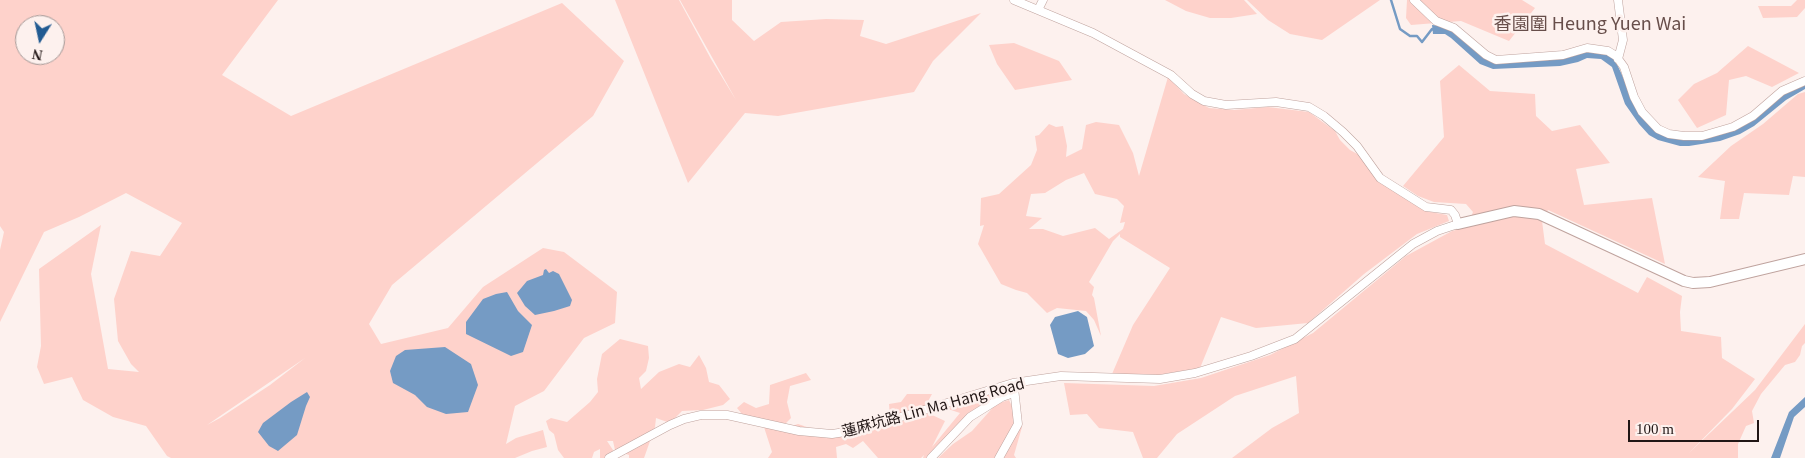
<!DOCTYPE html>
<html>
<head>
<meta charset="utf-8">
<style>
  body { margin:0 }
  #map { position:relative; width:1805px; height:458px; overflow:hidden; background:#fdf1ee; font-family:Georgia,serif }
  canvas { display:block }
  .north { position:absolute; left:15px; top:15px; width:50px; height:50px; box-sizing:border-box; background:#fdf1ee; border:1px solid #a59997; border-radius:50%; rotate:190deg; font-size:14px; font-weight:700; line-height:20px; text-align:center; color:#211615 }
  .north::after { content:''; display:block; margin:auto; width:18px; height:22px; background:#225b92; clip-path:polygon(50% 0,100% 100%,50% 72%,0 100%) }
  .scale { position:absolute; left:1628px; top:420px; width:131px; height:22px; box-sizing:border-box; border:2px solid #211615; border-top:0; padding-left:6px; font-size:15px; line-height:18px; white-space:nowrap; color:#211615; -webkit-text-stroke:4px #fdf1ee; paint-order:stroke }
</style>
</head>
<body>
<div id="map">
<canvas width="1805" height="458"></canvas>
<div class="north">N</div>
<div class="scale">100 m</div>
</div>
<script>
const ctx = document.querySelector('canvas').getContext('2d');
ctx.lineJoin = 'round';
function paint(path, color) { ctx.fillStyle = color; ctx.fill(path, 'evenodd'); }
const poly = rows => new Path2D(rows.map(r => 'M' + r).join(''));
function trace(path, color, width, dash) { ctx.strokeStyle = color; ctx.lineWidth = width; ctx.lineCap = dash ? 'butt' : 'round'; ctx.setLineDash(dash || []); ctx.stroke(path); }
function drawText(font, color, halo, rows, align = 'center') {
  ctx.font = font + ' Georgia,"Noto Sans SC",serif'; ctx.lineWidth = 5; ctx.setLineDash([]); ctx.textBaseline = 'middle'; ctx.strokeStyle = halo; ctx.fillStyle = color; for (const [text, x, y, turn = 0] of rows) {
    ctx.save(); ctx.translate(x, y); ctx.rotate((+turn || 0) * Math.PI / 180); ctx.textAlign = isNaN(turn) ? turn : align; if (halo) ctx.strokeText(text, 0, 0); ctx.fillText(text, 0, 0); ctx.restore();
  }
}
const green = poly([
  [0,0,278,0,222,75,291,116,562,3,624,61,593,116,392,285,369,324,381,344,448,328,483,287,543,248,564,252,617,292,615,323,584,338,544,391,515,406,506,444,516,438,543,430,547,447,532,451,515,458,171,458,167,456,146,426,113,417,83,400,72,377,44,384,37,367,41,346,39,269,101,225,91,274,108,369,139,372,131,364,118,341,114,299,131,251,160,256,182,223,126,193,79,217,44,232,0,322,0,250,4,232,0,226],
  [25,25,55,25,55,55,25,55],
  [305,358,270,385,220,418,207,425],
  [615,0,679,0,711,59,736,100,680,0,732,0,732,20,754,41,781,22,826,19,864,20,860,36,886,44,981,13,933,61,914,92,778,116,745,113,688,183],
  [1165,0,1244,0,1257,14,1231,18,1210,18,1186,11],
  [1247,0,1380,0,1322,40,1290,34,1268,20],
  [1407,0,1522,0,1535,8,1509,41,1461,21,1411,25,1406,18],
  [1797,0,1805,0,1805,8,1797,17,1763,18,1758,6,1791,6],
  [1014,43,1059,61,1072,80,1015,90,997,64,989,45],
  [1748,46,1799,73,1772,87,1746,76,1729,80,1726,115,1697,128,1678,100,1694,84,1717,73],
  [1459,65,1490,91,1535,94,1536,116,1552,131,1580,125,1610,163,1576,169,1584,205,1652,198,1665,264,1548,210,1542,221,1545,244,1638,293,1647,277,1682,296,1680,312,1681,331,1721,337,1722,358,1755,379,1732,409,1689,453,1755,390,1805,324,1805,343,1802,346,1800,355,1795,362,1785,365,1761,394,1752,411,1754,423,1746,426,1738,444,1738,458,1232,458,1272,428,1299,413,1296,376,1235,396,1177,434,1157,458,1143,458,1133,432,1099,428,1087,414,1070,415,1064,383,1154,386,1201,378,1270,355,1313,333,1406,256,1452,231,1467,227,1473,212,1466,204,1434,202,1418,196,1403,186,1444,137,1440,81],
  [1168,77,1184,94,1209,108,1234,110,1268,107,1309,112,1335,131,1340,140,1350,150,1361,156,1373,175,1425,211,1447,215,1449,221,1417,234,1364,274,1308,323,1256,328,1221,317,1200,368,1158,375,1112,374,1133,325,1170,268,1120,237,1120,234,1113,241,1089,282,1094,287,1092,295,1094,298,1101,336,1094,320,1086,311,1057,308,1047,313,1027,293,1016,290,1001,284,978,244,984,225,980,226,981,198,999,194,1031,165,1037,150,1035,136,1039,135,1049,124,1056,127,1063,126,1067,146,1066,157,1082,149,1086,125,1096,122,1119,125,1133,153,1139,176],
  [1084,173,1095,194,1117,199,1124,206,1120,223,1125,222,1123,229,1109,239,1095,228,1063,236,1043,229,1029,229,1042,218,1026,216,1031,194,1045,193,1066,180],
  [1805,92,1805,177,1793,176,1789,195,1744,193,1739,219,1720,219,1725,181,1698,177,1731,146,1763,124,1798,94],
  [620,339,648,346,649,358,646,371,639,378,641,389,659,372,679,364,690,367,699,355,706,368,709,382,719,385,730,399,723,405,703,410,682,411,670,423,656,418,655,427,644,458,629,458,629,455,615,450,613,441,607,441,613,450,614,458,600,458,600,449,594,452,592,458,564,458,558,450,554,434,549,430,546,421,551,418,567,422,590,402,598,392,597,379,602,354],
  [806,373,811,380,790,386,787,402,791,418,778,431,798,424,828,434,853,421,868,425,890,417,889,404,901,402,907,394,932,394,925,407,930,414,945,421,932,447,960,413,945,408,1007,389,1009,390,993,400,979,412,961,433,942,450,928,458,923,458,924,455,921,458,878,458,863,441,853,448,846,444,836,447,837,458,768,458,772,452,763,424,747,420,737,408,744,402,756,408,769,404,770,385],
  [1009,400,1022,427,1014,455,1016,458,938,458,953,444,972,431,996,404]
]);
const water = poly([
  [1432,25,1444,26,1452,31,1484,57,1584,51,1604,52,1615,60,1639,111,1666,135,1722,133,1781,95,1805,84,1805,89,1786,100,1754,126,1740,134,1720,141,1689,146,1680,146,1658,140,1649,135,1639,124,1625,104,1612,67,1601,59,1587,58,1578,62,1560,66,1493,69,1480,64,1451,38,1445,34,1433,34],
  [546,269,549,273,553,271,559,274,572,300,570,306,554,311,535,315,525,306,517,293,527,281,543,275,544,270],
  [507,292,518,311,532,325,523,352,511,356,466,334,466,322,483,299,496,294],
  [1078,311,1087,317,1094,346,1085,354,1068,358,1058,354,1050,325,1055,317],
  [445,347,471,364,478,385,468,412,446,414,427,407,415,395,393,383,390,371,396,356,405,350],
  [307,392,310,397,306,406,297,435,278,451,269,446,258,432,263,423,291,402],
  [1805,397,1805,407,1794,417,1780,458,1771,458,1789,412]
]);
const stream = poly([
  [1391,0,1400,29,1410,36,1417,36,1422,42,1432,29,1435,30]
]);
const street = poly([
  [1414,0,1436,21,1454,28,1486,55,1496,60,1563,55,1587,48,1608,51,1616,56,1624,67,1634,97,1642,112,1658,129,1669,134,1684,136,1702,136,1733,127,1753,116,1782,91,1805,81],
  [1618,0,1623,40,1618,59],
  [1038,10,1043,0],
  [609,458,670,425,684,419,701,415,727,415,799,431,832,434,858,430,1013,383,1061,376,1160,379,1195,373,1251,356,1295,339,1413,244,1437,231,1458,224,1455,215,1451,210,1426,207,1380,178,1357,146,1343,132,1324,116,1309,107,1276,102,1226,105,1204,101,1192,94,1171,75,1093,33,1014,0],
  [931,458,970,417,1002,397,1014,393],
  [999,458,1018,424,1014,388]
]);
const secondary = poly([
  [1458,224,1514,211,1539,214,1684,281,1693,283,1710,282,1805,259]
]);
const streetNames = [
  ["蓮麻坑路 Lin Ma Hang Road",933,407,-15]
];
const quarterNames = [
  ["香園圍 Heung Yuen Wai",1590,23]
];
paint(green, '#fed2cb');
paint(water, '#759bc4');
trace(stream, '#759bc4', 2.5);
trace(street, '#bfa39e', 9);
trace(secondary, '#bfa39e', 12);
trace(street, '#fff', 8);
trace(secondary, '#fff', 10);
drawText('15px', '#211615', '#fdf1ee', streetNames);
drawText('18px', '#674e4a', '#fdf1ee', quarterNames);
</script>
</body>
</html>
